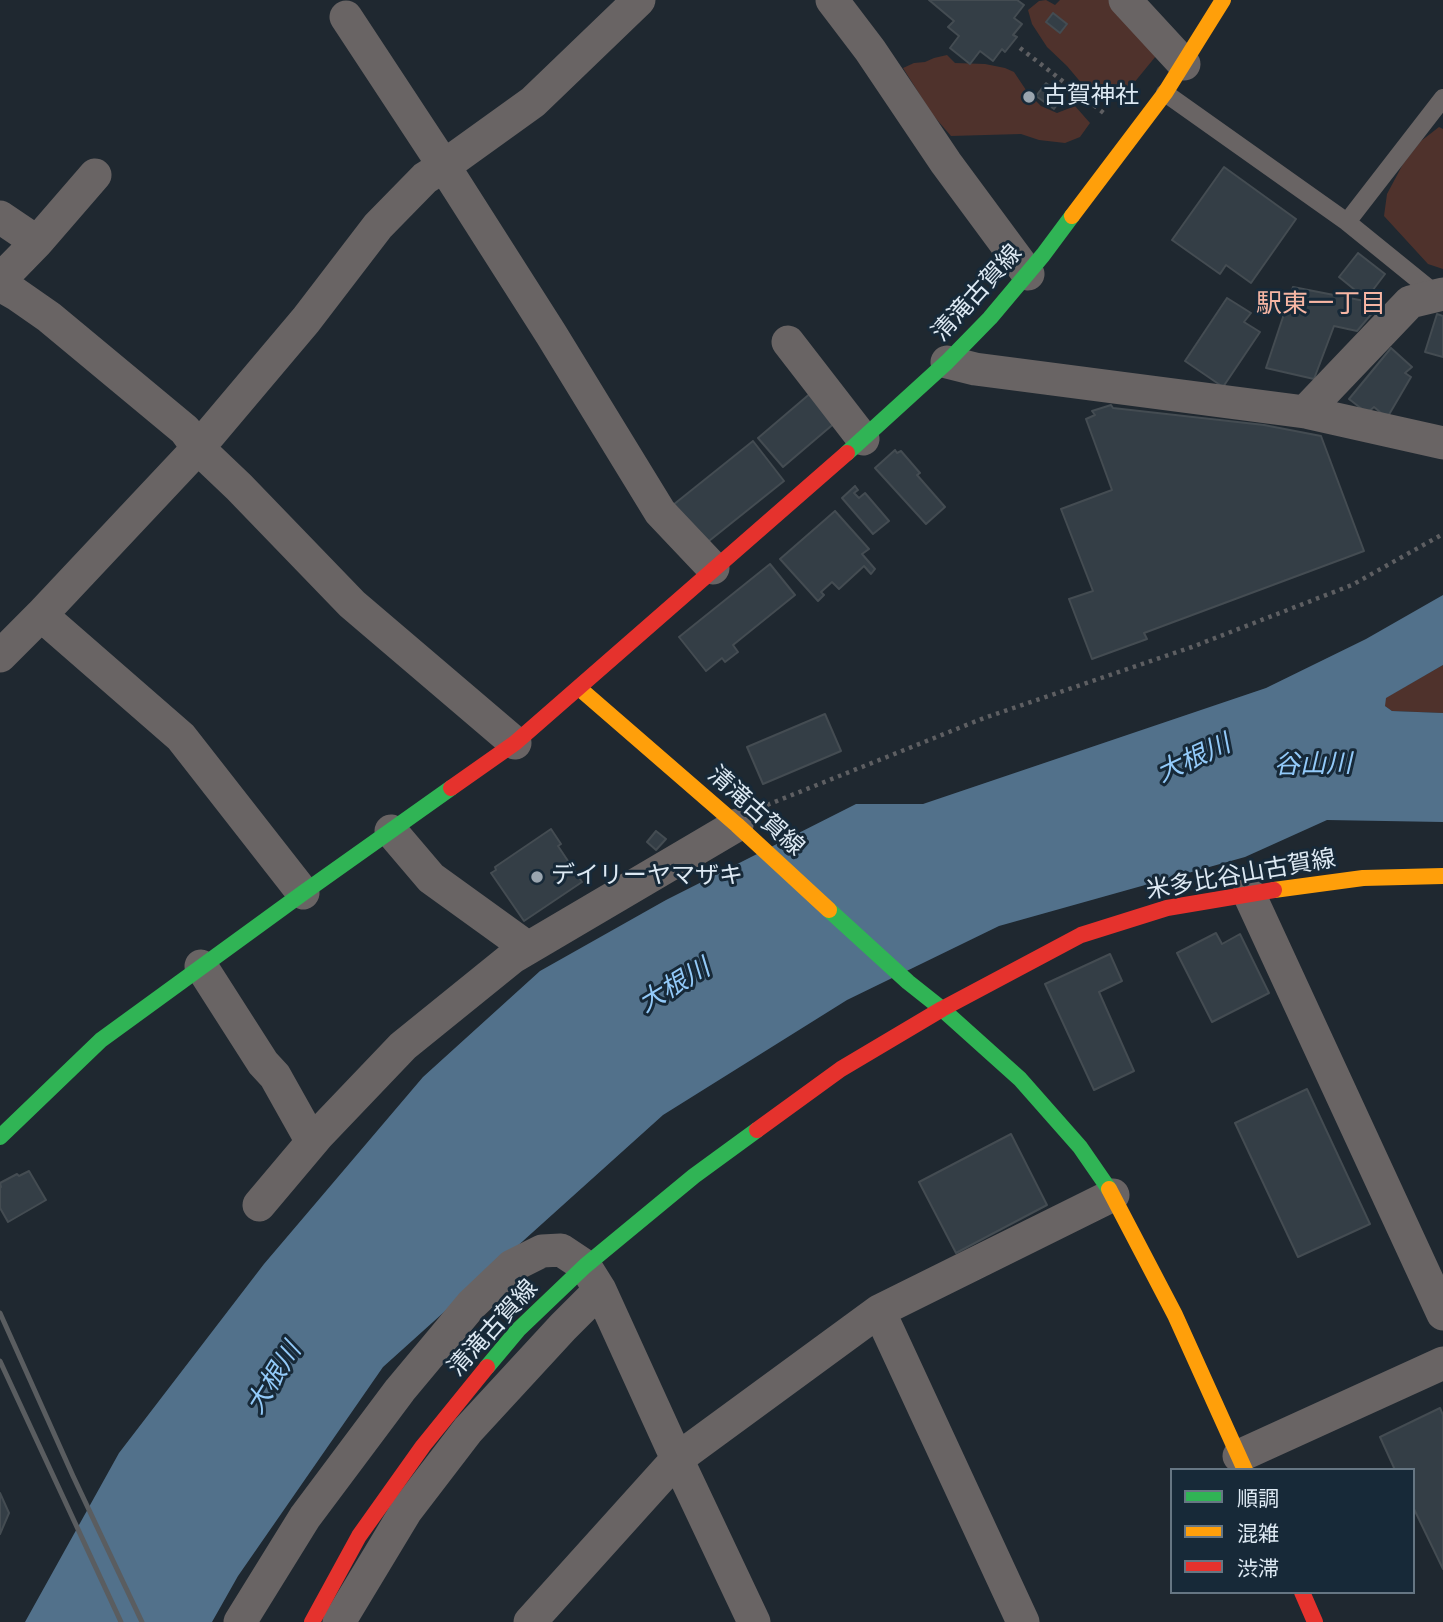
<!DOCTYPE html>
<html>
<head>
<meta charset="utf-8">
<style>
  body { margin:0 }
  #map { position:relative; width:1443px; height:1622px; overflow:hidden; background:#1f2830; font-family:"Roboto Condensed","Noto Sans JP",sans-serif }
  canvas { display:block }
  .legend { position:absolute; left:1170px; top:1468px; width:245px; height:126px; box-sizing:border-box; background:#172938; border:2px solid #667683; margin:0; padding:9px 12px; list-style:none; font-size:21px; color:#dde9f3 }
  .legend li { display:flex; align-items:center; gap:14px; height:35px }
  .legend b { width:35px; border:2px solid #667683 }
</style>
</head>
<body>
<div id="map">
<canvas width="1443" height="1622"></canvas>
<ul class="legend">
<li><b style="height:9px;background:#30b455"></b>順調</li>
<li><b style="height:9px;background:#ff9f0a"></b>混雑</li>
<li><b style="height:9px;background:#e5322d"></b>渋滞</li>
</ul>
</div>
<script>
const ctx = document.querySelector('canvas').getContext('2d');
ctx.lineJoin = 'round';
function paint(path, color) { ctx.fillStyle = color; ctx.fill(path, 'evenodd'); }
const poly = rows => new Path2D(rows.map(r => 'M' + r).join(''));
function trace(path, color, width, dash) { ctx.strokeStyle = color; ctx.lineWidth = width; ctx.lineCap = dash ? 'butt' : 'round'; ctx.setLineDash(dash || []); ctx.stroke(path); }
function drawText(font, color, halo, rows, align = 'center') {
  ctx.font = font + ' "Roboto Condensed","Noto Sans JP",sans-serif'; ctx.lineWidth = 6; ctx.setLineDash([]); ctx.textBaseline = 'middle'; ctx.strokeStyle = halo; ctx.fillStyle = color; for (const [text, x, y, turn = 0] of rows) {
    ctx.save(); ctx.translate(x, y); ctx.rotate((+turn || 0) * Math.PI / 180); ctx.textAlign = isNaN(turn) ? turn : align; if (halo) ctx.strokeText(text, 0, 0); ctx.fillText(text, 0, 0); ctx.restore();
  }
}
const green = poly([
  [1046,0,1055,5,1060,0,1111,0,1156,56,1133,84,1123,91,1110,96,1099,94,1083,85,1067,66,1047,47,1032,24,1028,10,1039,1],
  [947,55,955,63,985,64,1005,68,1014,72,1028,93,1041,106,1057,113,1075,106,1090,123,1080,137,1065,143,1039,140,1021,134,951,136,932,114,903,68,914,63,925,62,934,58],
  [1439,127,1443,129,1443,269,1428,264,1384,216,1387,194,1403,164,1421,141],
  [1443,665,1443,713,1392,711,1385,706,1385,698]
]);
const water = poly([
  [1443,595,1443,665,1386,698,1385,706,1392,711,1443,713,1443,822,1327,820,1245,857,999,926,847,1000,663,1115,383,1367,238,1576,212,1622,25,1622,119,1453,264,1264,423,1077,540,971,666,900,856,804,923,804,1266,688,1366,639]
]);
const building = poly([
  [929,0,1017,0,1024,5,1014,18,1022,24,1013,35,1017,37,1005,52,1002,49,993,61,980,51,970,64,950,48,959,36,948,27,954,21,929,0],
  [1053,13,1067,24,1060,33,1046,22,1053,13],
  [1046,83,1063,96,1054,109,1036,96,1046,83],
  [1224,167,1296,219,1251,283,1226,265,1220,274,1172,240,1224,167],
  [1358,253,1385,274,1366,299,1339,277,1358,253],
  [1293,287,1380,304,1357,331,1334,326,1314,379,1266,368,1293,287],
  [1227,298,1251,313,1244,322,1260,332,1223,387,1185,361,1227,298],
  [1437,314,1443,316,1443,357,1425,352,1437,314],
  [1391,348,1412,367,1405,373,1411,377,1387,418,1374,407,1367,413,1349,399,1391,348],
  [812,392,837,421,783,467,758,438,812,392],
  [1111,405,1113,408,1264,425,1321,436,1364,551,1144,633,1147,639,1092,659,1069,599,1093,591,1061,509,1112,490,1086,419,1095,415,1092,411,1111,405],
  [753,441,784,481,704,545,673,505,753,441],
  [895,450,897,453,901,451,920,473,917,475,945,507,926,524,875,468,895,450],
  [855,486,858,490,854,493,859,498,865,493,889,521,873,534,842,498,855,486],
  [835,511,869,549,862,554,875,569,871,574,864,566,839,589,832,582,821,592,824,595,818,601,780,559,835,511],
  [770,564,795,595,733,645,738,652,725,662,722,658,706,671,679,637,770,564],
  [825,714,841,751,763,784,747,747,825,714],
  [551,829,561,844,558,846,582,882,524,921,491,873,496,870,495,867,551,829],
  [656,831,666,839,656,850,647,842,656,831],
  [1216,933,1222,944,1240,934,1269,993,1212,1022,1177,953,1216,933],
  [1110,954,1122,981,1099,992,1134,1071,1094,1090,1045,984,1110,954],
  [1307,1089,1370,1224,1298,1257,1235,1123,1307,1089],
  [1011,1134,1047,1205,956,1253,919,1182,1011,1134],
  [29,1171,46,1200,8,1222,0,1208,0,1188,1,1187,0,1183,17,1174,19,1176,29,1171],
  [1440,1408,1443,1415,1443,1569,1413,1507,1413,1470,1395,1470,1380,1437,1440,1408],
  [0,1493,9,1513,0,1534,0,1493]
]);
const path = poly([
  [1020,48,1105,114],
  [767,805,984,718,1192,647,1352,585,1443,534]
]);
const lane = poly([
  [1165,93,1347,222,1437,295],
  [1347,222,1443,98]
]);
const street = poly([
  [832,0,870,50,946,163,1028,274],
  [1125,0,1184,64],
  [346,17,444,166,551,334,660,512,713,568],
  [0,217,37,242],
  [0,280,37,242,95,175],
  [0,285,16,294,49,317,185,430,198,448,239,487,352,604,515,743],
  [788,342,863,439],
  [947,362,975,369,1305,412,1443,443],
  [1305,412,1410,302,1443,294],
  [41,615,181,737,303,893],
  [0,656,41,615,198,448,306,320,378,226,425,178,444,166,533,102,639,0],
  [391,831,431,878,528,948],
  [1249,894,1443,1314],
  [201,966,263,1063,275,1076,312,1142],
  [259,1205,318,1135,403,1046,513,957,737,825],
  [879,1311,1023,1622],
  [1239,1456,1443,1363],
  [240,1622,305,1517,400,1390,471,1305,512,1266,542,1251,561,1250,585,1266,600,1290,677,1459,754,1622],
  [339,1622,406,1511,468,1430,563,1327,600,1290],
  [530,1622,677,1459,879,1311,1113,1195]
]);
const fast = poly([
  [847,453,947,362,990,318,1043,255,1072,216],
  [829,910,908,982,942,1009,1020,1079,1080,1147,1109,1189],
  [0,1137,101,1040,303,893,451,788],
  [487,1367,518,1330,585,1266,694,1176,757,1130]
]);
const slow = poly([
  [1072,216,1165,93,1223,0],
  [579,688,737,825,829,910],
  [1274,890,1363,878,1443,876],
  [1109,1189,1175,1315,1245,1470]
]);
const jam = poly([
  [451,788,515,743,847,453],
  [757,1130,841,1069,942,1009,1081,935,1167,908,1274,890],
  [1302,1592,1315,1622],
  [312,1622,359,1536,423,1446,487,1367]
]);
const rail = poly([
  [0,1313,73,1476,142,1622],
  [0,1361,121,1622]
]);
const markers = [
  [1029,97,7,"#9aa5af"],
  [537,877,7,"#9aa5af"]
];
const poiNames = [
  ["古賀神社",1043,97],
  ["デイリーヤマザキ",551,877]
];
const streetNames = [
  ["清滝古賀線",978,294,-48],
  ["清滝古賀線",755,812,42],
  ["米多比谷山古賀線",1241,876,-10],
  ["清滝古賀線",494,1329,-48]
];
const neighbourhoodNames = [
  ["駅東一丁目",1321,305]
];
const waterNames = [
  ["大根川",1194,760,-25],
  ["谷山川",1313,766,-1],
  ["大根川",675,987,-31],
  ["大根川",275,1379,-58]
];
paint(green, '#4f322c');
paint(water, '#52718b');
paint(building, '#343e46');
trace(building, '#444c52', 2);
trace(path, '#5e5f62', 4.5, [3.5, 5]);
trace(lane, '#696464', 18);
trace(street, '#696464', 33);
trace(fast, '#30b455', 16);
trace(slow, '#ff9f0a', 16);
trace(jam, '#e5322d', 16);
trace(rail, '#5a5d60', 5);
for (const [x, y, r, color] of markers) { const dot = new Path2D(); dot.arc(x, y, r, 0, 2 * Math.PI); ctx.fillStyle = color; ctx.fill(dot); trace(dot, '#172938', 2.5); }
drawText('24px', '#dde9f3', '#172938', poiNames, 'left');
drawText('24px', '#dde9f3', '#172938', streetNames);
drawText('26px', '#f7b6a4', '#172938', neighbourhoodNames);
drawText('italic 26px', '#93caf9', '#172938', waterNames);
</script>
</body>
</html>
